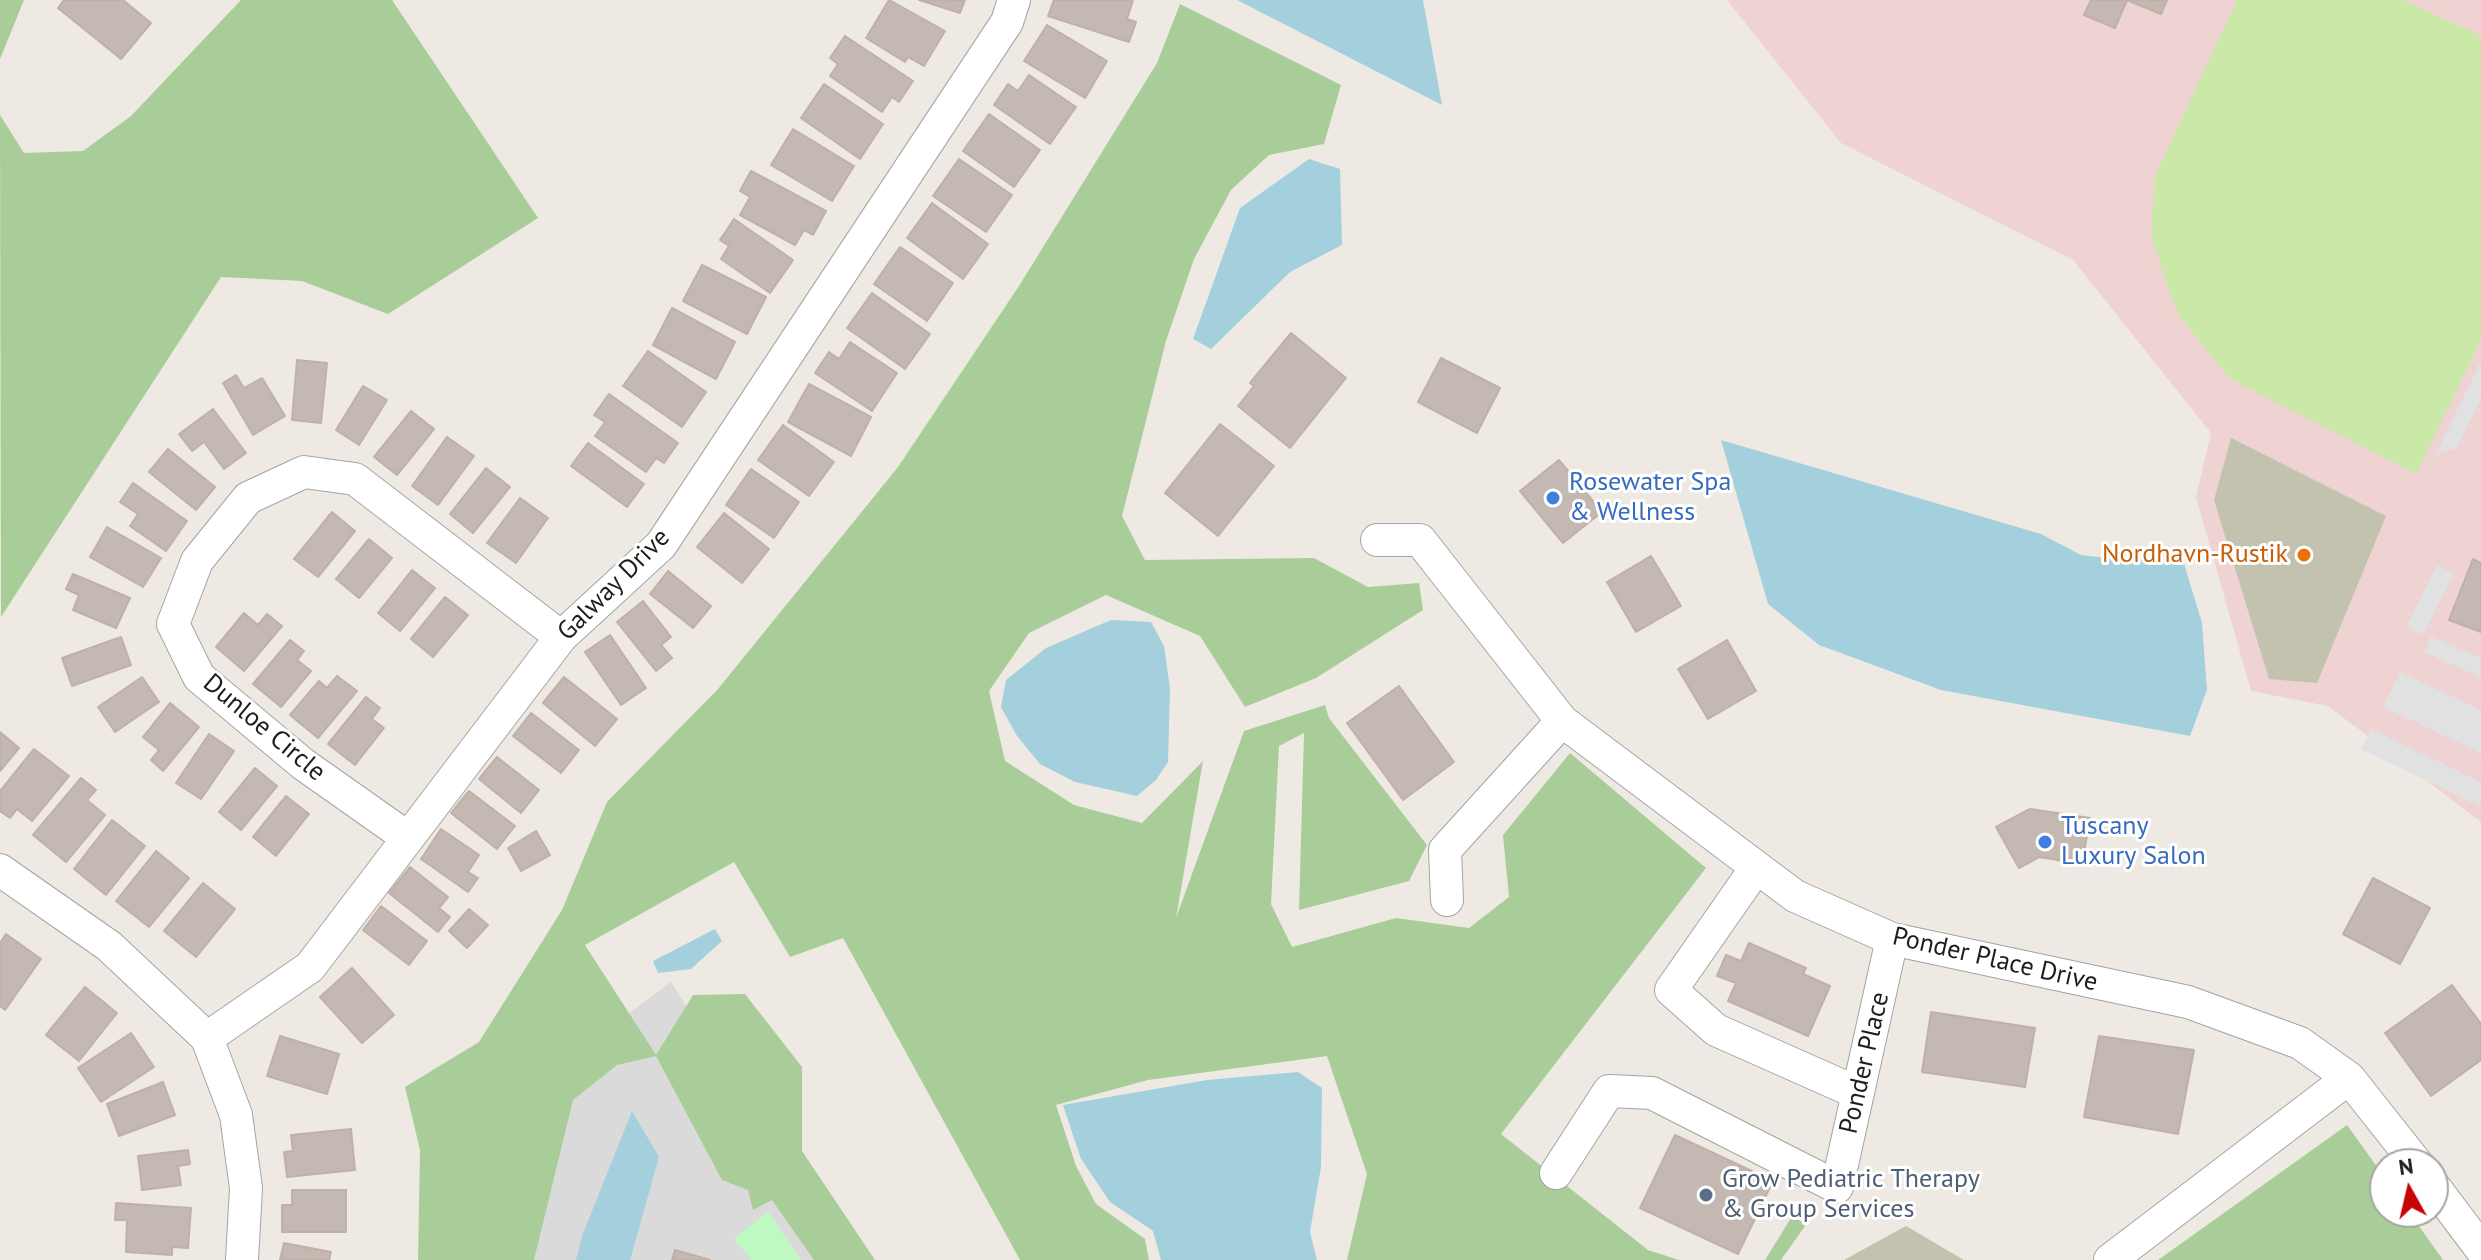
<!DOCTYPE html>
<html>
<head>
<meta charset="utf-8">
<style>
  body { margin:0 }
  #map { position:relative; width:2481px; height:1260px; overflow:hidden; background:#eeeae3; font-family:"PT Sans",sans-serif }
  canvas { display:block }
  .north { position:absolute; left:2369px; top:1148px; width:80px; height:80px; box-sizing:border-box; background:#fff; border:2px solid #a5a5a5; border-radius:50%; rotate:352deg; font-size:22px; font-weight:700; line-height:32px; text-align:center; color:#1d1d1d }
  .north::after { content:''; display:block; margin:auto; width:28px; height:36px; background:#c80207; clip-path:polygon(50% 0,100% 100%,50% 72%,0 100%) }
</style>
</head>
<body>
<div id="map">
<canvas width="2481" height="1260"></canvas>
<div class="north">N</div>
</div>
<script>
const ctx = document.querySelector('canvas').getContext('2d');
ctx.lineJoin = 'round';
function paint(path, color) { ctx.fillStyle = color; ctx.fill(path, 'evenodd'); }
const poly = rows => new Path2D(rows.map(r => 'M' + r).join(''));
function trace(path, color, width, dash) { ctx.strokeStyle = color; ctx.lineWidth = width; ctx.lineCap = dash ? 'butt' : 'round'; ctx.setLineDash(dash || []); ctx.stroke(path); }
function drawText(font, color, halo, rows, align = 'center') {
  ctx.font = font + ' "PT Sans",sans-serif'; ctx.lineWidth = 6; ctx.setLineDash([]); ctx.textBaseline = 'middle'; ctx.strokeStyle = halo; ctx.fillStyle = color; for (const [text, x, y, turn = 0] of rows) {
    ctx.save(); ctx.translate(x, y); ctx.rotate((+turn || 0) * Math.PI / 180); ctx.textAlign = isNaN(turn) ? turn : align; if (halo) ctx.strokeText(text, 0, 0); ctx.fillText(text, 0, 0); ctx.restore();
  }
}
const residential = poly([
  [671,982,849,1260,518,1260,549,1073]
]);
const commercial = poly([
  [1727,0,2481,0,2481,822,2328,706,2251,691,2196,497,2211,433,2073,260,1841,143]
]);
const construction = poly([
  [2231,438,2386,516,2317,683,2269,679,2214,500],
  [1906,1226,1964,1260,1844,1260]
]);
const grass = poly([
  [2237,0,2403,0,2481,36,2481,340,2416,474,2229,378,2176,311,2151,236,2155,176]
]);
const forest = poly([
  [0,0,24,0,0,59],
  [241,0,392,0,538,218,388,314,302,281,221,277,1,617,0,115,24,153,83,151,131,116],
  [1180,4,1341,85,1324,144,1269,155,1231,190,1194,259,1166,341,1122,516,1145,560,1314,558,1368,587,1419,583,1423,610,1316,678,1245,707,1200,636,1106,595,1029,633,989,691,1005,761,1074,805,1142,823,1203,761,1176,918,1244,731,1325,705,1329,718,1427,845,1409,881,1299,910,1304,733,1279,746,1271,904,1292,947,1396,918,1469,928,1509,897,1503,835,1570,753,1706,868,1501,1134,1648,1250,1679,1260,1347,1260,1367,1174,1327,1056,1148,1080,1056,1105,1076,1166,1096,1204,1145,1239,1149,1260,1020,1260,843,938,790,957,734,862,585,945,656,1055,693,995,745,994,802,1067,802,1151,875,1260,814,1260,772,1200,753,1210,748,1190,722,1180,656,1056,617,1065,573,1100,534,1260,418,1260,420,1150,405,1087,479,1042,562,910,607,802,718,689,898,467,1019,286,1157,63],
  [2347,1125,2385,1178,2385,1212,2409,1212,2443,1260,2158,1260],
  [1794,1213,1805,1226,1781,1260,1765,1260]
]);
const park = poly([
  [768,1212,801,1260,751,1260,734,1238]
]);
const parking = poly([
  [2481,360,2481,399,2457,448,2435,456],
  [2437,565,2454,574,2423,635,2406,627],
  [2431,636,2481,658,2480,677,2424,652],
  [2400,672,2481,710,2481,753,2383,707],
  [2371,729,2481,782,2481,807,2361,749]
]);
const water = poly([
  [1237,0,1423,0,1442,105],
  [1309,159,1340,169,1342,245,1290,272,1211,349,1193,339,1240,208],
  [1721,440,2041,534,2081,555,2132,561,2179,547,2202,623,2207,690,2190,736,1941,690,1819,645,1768,604],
  [1111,620,1151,622,1164,646,1170,688,1168,762,1156,780,1137,796,1075,782,1040,764,1017,736,1001,707,1006,680,1046,648],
  [715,929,722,941,691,969,658,973,653,961],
  [1298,1072,1322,1088,1321,1167,1310,1232,1317,1260,1161,1260,1153,1231,1110,1202,1081,1159,1063,1105,1207,1080],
  [632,1111,659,1157,630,1260,576,1260,582,1236]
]);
const building = poly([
  [64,0,123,0,151,23,121,59,58,8,64,0],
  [889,0,945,31,924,66,908,57,905,62,866,38,889,0],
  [919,0,965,0,960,13,919,0],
  [1054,0,1133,0,1127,19,1136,22,1129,42,1048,16,1054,0],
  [2091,0,2167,0,2161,14,2127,0,2115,28,2084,15,2091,0],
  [1047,25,1107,61,1085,98,1024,61,1047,25],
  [845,36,913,81,899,102,892,97,882,112,830,76,838,64,830,58,845,36],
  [1029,75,1076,107,1050,144,994,105,1008,84,1018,91,1029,75],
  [824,84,883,124,860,159,801,118,824,84],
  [989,114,1040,150,1014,187,963,151,989,114],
  [793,129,854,166,832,201,771,165,793,129],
  [959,159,1012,195,986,232,933,196,959,159],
  [751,171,826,211,813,235,804,230,795,245,740,215,750,197,740,191,751,171],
  [932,203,988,244,963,279,907,238,932,203],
  [734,219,793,260,770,293,721,259,729,246,720,240,734,219],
  [900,247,953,283,927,321,874,284,900,247],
  [702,265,766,297,747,334,683,301,702,265],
  [872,293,930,334,905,369,847,328,872,293],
  [672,308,735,342,716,379,653,345,672,308],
  [1291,333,1346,378,1290,448,1238,406,1254,386,1250,383,1291,333],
  [850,342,897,373,872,411,815,373,829,352,839,359,850,342],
  [648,351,706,392,682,427,623,386,648,351],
  [1441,358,1500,388,1477,433,1418,402,1441,358],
  [297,360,327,363,321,423,292,420,297,360],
  [236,375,244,388,262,378,285,416,253,435,223,383,236,375],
  [809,384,871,417,851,456,788,422,809,384],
  [363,386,387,400,359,445,336,430,363,386],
  [609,394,678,443,664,463,656,458,646,472,595,436,605,422,594,415,609,394],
  [213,409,246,453,224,469,204,442,192,451,179,434,213,409],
  [411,411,434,429,397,475,374,457,411,411],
  [1220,424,1274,466,1218,536,1165,493,1220,424],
  [783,425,834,462,809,496,758,460,783,425],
  [447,437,474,456,438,505,412,486,447,437],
  [588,443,644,484,627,507,571,466,588,443],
  [168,449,215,487,196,510,149,472,168,449],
  [1559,460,1602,512,1563,543,1520,491,1559,460],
  [486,468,510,487,473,533,450,514,486,468],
  [751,469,799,502,774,538,726,505,751,469],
  [133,483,187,521,166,551,130,526,138,514,120,502,133,483],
  [520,498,548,518,516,563,487,543,520,498],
  [332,512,355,531,318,577,294,559,332,512],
  [724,513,769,549,742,583,697,547,724,513],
  [107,527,161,558,143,587,90,557,107,527],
  [369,539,392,558,359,598,336,579,369,539],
  [1651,556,1681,606,1636,632,1607,582,1651,556],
  [2473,559,2481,563,2481,632,2449,620,2473,559],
  [412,570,435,588,400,631,378,613,412,570],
  [668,571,711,606,693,628,650,594,668,571],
  [73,574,130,598,116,628,73,610,79,595,66,589,73,574],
  [445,597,468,615,433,657,411,639,445,597],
  [643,601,671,637,661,645,672,658,656,671,617,622,643,601],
  [244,613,258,625,267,614,282,626,244,671,216,647,244,613],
  [610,635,646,688,621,705,585,652,610,635],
  [121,637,131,665,72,686,62,658,121,637],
  [290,640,304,651,297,660,311,671,281,707,253,684,290,640],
  [1727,640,1756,691,1708,719,1678,669,1727,640],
  [337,676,357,691,318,738,290,715,319,681,327,688,337,676],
  [142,677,159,702,115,732,98,707,142,677],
  [564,677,617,719,595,746,543,703,564,677],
  [1399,686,1454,762,1403,800,1347,723,1399,686],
  [366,697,380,708,372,719,384,728,355,765,328,744,366,697],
  [170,703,199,727,163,771,151,760,159,750,143,737,170,703],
  [531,713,579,750,561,773,513,736,531,713],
  [0,732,19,748,0,771,0,732],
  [209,734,234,751,201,799,176,783,209,734],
  [34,749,69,776,32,821,17,809,10,818,0,811,0,791,34,749],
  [497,757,539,790,521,813,479,779,497,757],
  [255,768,277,786,241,830,219,812,255,768],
  [81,778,96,790,87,800,105,815,66,862,33,835,81,778],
  [469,791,515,826,497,849,451,813,469,791],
  [286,796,309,814,276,856,253,837,286,796],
  [2030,809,2090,818,2082,864,2039,857,2019,868,1996,827,2030,809],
  [112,820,145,846,106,895,74,869,112,820],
  [441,829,479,855,468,872,478,878,468,892,421,859,441,829],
  [536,831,550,855,521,871,508,848,536,831],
  [156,851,189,878,149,927,116,901,156,851],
  [410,867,448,897,439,908,450,917,438,932,389,893,410,867],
  [2373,878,2430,908,2400,964,2343,934,2373,878],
  [203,883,235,909,196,957,164,931,203,883],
  [381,906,427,941,409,965,363,930,381,906],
  [469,909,488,925,467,948,449,931,469,909],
  [6,934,41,959,5,1010,0,1006,0,943,6,934],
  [1749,943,1806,968,1803,974,1830,986,1808,1036,1728,1001,1736,983,1717,976,1726,955,1741,961,1749,943],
  [352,968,394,1015,362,1043,320,997,352,968],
  [2452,985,2481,1024,2481,1060,2431,1096,2385,1033,2452,985],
  [85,987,117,1013,79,1061,46,1035,85,987],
  [1931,1012,2035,1028,2025,1087,1922,1072,1931,1012],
  [131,1033,154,1067,101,1102,78,1068,131,1033],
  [280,1036,339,1054,327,1094,267,1076,280,1036],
  [2099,1036,2194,1050,2178,1134,2084,1117,2099,1036],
  [163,1082,175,1115,119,1136,107,1104,163,1082],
  [351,1129,355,1170,287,1177,284,1152,293,1151,291,1135,351,1129],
  [1675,1135,1773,1181,1738,1254,1640,1208,1675,1135],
  [188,1150,190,1164,178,1166,181,1185,142,1190,138,1156,188,1150],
  [292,1190,346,1190,346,1232,282,1232,282,1205,292,1205,292,1190],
  [116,1203,191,1208,188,1248,172,1247,172,1255,126,1252,127,1220,115,1220,116,1203],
  [284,1243,331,1252,329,1260,280,1260,284,1243],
  [675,1250,710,1260,672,1260,675,1250]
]);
const minor = poly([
  [1377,540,1420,540,1562,721,1795,896,1892,939,2188,1002,2300,1043,2349,1078,2417,1164],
  [408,838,303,764,199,677,173,624,197,561,248,498,304,472,355,479,561,637],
  [1756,868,1671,990,1716,1030,1858,1093],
  [0,870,109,946,207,1038,236,1115,246,1188,242,1260],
  [1447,900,1445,850,1562,721],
  [207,1038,310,967,561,637,661,545,1007,22,1014,0],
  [1556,1173,1609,1091,1652,1093,1837,1187,1892,939],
  [2433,1185,2481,1249],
  [2110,1260,2349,1078]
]);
const markers = [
  [1553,498,8,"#3f7fe0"],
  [2304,555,8,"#e8710a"],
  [2045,842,8,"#3f7fe0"],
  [1706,1195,8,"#5c6f8a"]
];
const shopNames = [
  ["Rosewater Spa",1569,483],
  ["& Wellness",1569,513],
  ["Tuscany",2061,827],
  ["Luxury Salon",2061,857]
];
const foodNames = [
  ["Nordhavn-Rustik",2288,555]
];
const streetNames = [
  ["Galway Drive",614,585,-45],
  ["Dunloe Circle",264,728,40],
  ["Ponder Place Drive",1995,960,13],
  ["Ponder Place",1865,1063,-77]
];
const serviceNames = [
  ["Grow Pediatric Therapy",1722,1180],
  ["& Group Services",1722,1210]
];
paint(residential, '#dbdada');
paint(commercial, '#efd2d2');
paint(construction, '#c3c2ae');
paint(grass, '#cae8a8');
paint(forest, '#a9cd98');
paint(park, '#bff9c2');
paint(parking, '#e1e1e1');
paint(water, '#a3d0dc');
paint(building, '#c3b9b2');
trace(building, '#c0b0a5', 2);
trace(minor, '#a4a4a4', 34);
trace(minor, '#fff', 32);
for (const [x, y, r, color] of markers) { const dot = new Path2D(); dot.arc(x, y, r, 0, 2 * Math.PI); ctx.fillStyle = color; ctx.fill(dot); trace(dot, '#fff', 3); }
drawText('26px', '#366cbe', '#fff', shopNames, 'left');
drawText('26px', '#c56008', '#fff', foodNames, 'right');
drawText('26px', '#1d1d1d', '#fff', streetNames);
drawText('26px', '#4e5e75', '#fff', serviceNames, 'left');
</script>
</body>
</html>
